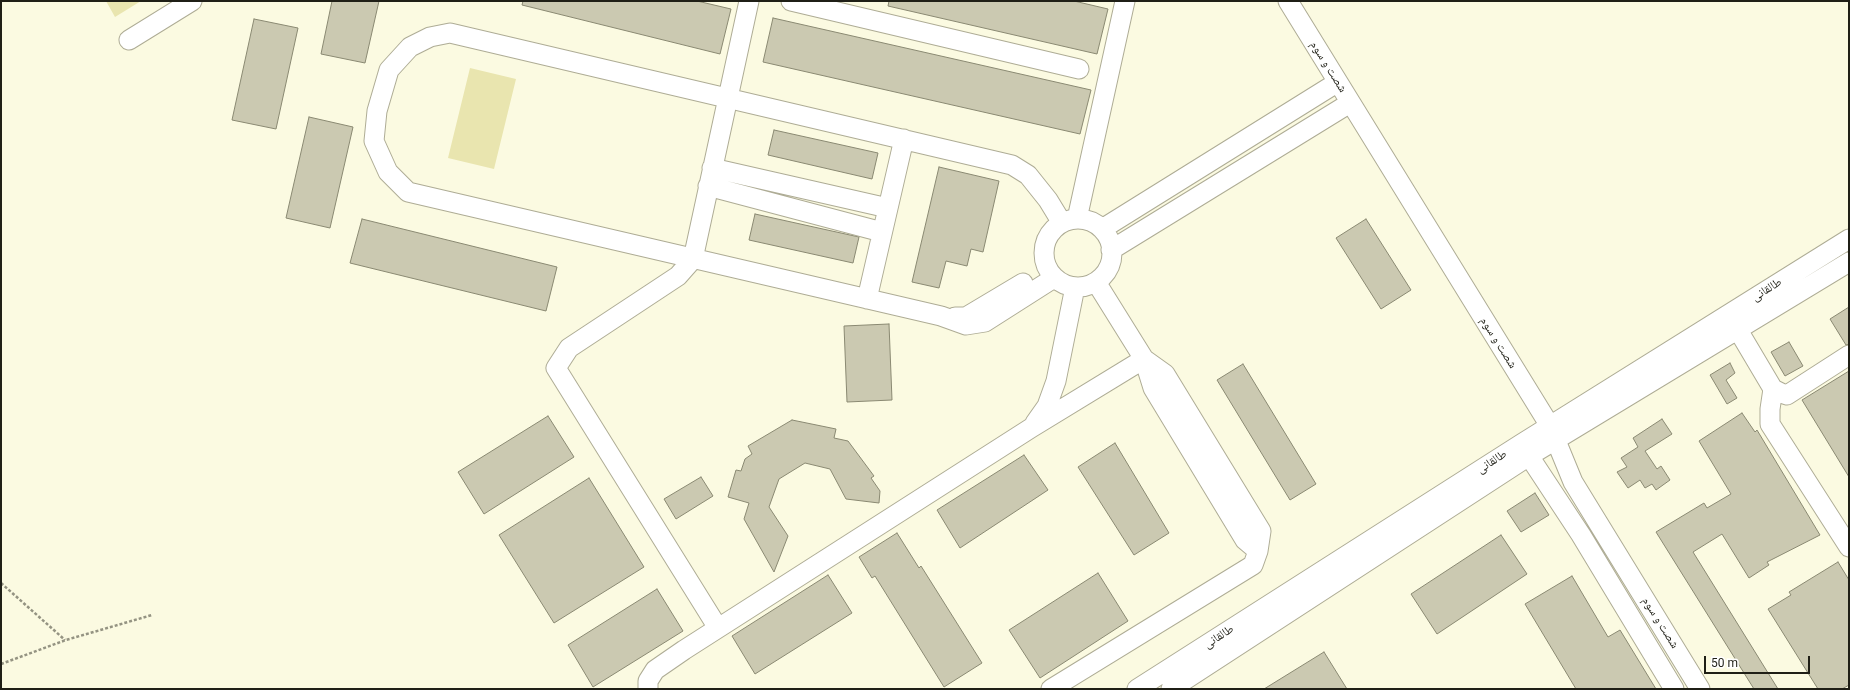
<!DOCTYPE html>
<html>
<head>
<meta charset="utf-8">
<style>
  body { margin:0 }
  #map { position:relative; width:1850px; height:690px; overflow:hidden; background:#fbfae1; font-family:Roboto,sans-serif }
  canvas { display:block }
  .frame { position:absolute; inset:0; border:2px solid #1f1f16; pointer-events:none }
  .scale { position:absolute; left:1704px; top:656px; width:106px; height:18px; box-sizing:border-box; border:2px solid #1f1f16; border-top:0; padding-left:5px; font-size:12px; line-height:14px; white-space:nowrap; color:#1f1f16; -webkit-text-stroke:3px #fff; paint-order:stroke }
</style>
</head>
<body>
<div id="map">
<canvas width="1850" height="690"></canvas>
<div class="frame"></div>
<div class="scale">50 m</div>
</div>
<script>
const ctx = document.querySelector('canvas').getContext('2d');
ctx.lineJoin = 'round';
function paint(path, color) { ctx.fillStyle = color; ctx.fill(path, 'evenodd'); }
const poly = rows => new Path2D(rows.map(r => 'M' + r).join(''));
function trace(path, color, width, dash) { ctx.strokeStyle = color; ctx.lineWidth = width; ctx.lineCap = dash ? 'butt' : 'round'; ctx.setLineDash(dash || []); ctx.stroke(path); }
function drawText(font, color, halo, rows, align = 'center') {
  ctx.font = font + ' Roboto,"Noto Naskh Arabic",sans-serif'; ctx.lineWidth = 3; ctx.setLineDash([]); ctx.textBaseline = 'middle'; ctx.strokeStyle = halo; ctx.fillStyle = color; for (const [text, x, y, turn = 0] of rows) {
    ctx.save(); ctx.translate(x, y); ctx.rotate((+turn || 0) * Math.PI / 180); ctx.textAlign = isNaN(turn) ? turn : align; if (halo) ctx.strokeText(text, 0, 0); ctx.fillText(text, 0, 0); ctx.restore();
  }
}
const green = poly([
  [106,1,141,1,115,17],
  [470,68,516,79,494,169,448,158]
]);
const building = poly([
  [332,1,379,1,365,63,321,54,332,1],
  [523,1,697,1,731,9,720,54,522,5,523,1],
  [889,1,1074,1,1108,9,1097,54,888,6,889,1],
  [773,18,1091,90,1080,134,763,62,773,18],
  [254,19,298,28,276,129,232,120,254,19],
  [309,117,353,127,330,228,286,218,309,117],
  [774,130,878,153,872,179,768,155,774,130],
  [939,167,999,181,983,252,971,249,967,266,946,261,939,288,912,282,939,167],
  [755,214,859,237,853,263,749,240,755,214],
  [362,219,557,267,546,311,350,263,362,219],
  [1366,219,1411,290,1381,309,1336,238,1366,219],
  [1849,307,1849,344,1846,345,1830,319,1849,307],
  [889,324,892,400,847,402,844,326,889,324],
  [1789,342,1803,366,1785,376,1771,352,1789,342],
  [1730,363,1735,373,1726,380,1737,398,1727,404,1710,375,1730,363],
  [1243,364,1316,484,1290,500,1217,380,1243,364],
  [1849,371,1849,477,1802,400,1849,371],
  [1742,413,1755,432,1757,430,1820,535,1767,562,1769,565,1749,578,1722,534,1693,552,1778,689,1754,689,1656,532,1704,503,1707,508,1731,494,1699,441,1742,413],
  [548,416,574,457,484,514,458,472,548,416],
  [1662,419,1672,434,1645,451,1657,469,1661,466,1670,480,1656,490,1652,484,1645,488,1640,480,1628,488,1617,472,1627,467,1621,458,1638,447,1633,438,1662,419],
  [792,420,836,429,834,438,848,441,874,476,871,478,880,491,879,503,846,499,830,469,805,463,779,479,769,507,788,536,774,572,744,519,749,503,728,497,736,470,741,471,745,459,752,454,748,446,792,420],
  [1115,443,1169,533,1134,555,1078,467,1115,443],
  [1024,455,1048,490,960,548,937,510,1024,455],
  [701,477,713,496,676,519,664,499,701,477],
  [589,478,644,567,554,623,499,535,589,478],
  [1535,493,1549,515,1521,532,1507,511,1535,493],
  [897,533,919,568,921,566,982,663,944,687,875,576,872,578,859,557,897,533],
  [1501,535,1527,574,1437,634,1411,594,1501,535],
  [1838,562,1849,580,1849,685,1842,689,1818,689,1768,609,1791,595,1789,592,1838,562],
  [1098,573,1128,621,1040,678,1009,630,1098,573],
  [828,575,852,613,755,674,732,636,828,575],
  [1572,576,1608,637,1620,630,1656,689,1576,689,1525,604,1572,576],
  [657,589,683,631,593,687,568,645,657,589],
  [1324,652,1347,689,1264,689,1324,652]
]);
const path = poly([
  [1,583,65,640],
  [1,664,66,640,152,615]
]);
const minor = poly([
  [791,1,1079,69],
  [1288,1,1550,426,1573,482,1700,689],
  [129,40,192,1],
  [712,168,888,208],
  [708,186,882,232],
  '1044 253a34 34 0 1 1 68 0a34 34 0 1 1-68 0Z',
  [1077,219,1125,1],
  [1102,229,1338,82],
  [1111,250,1350,103],
  [1054,278,985,322,966,325,941,316,408,192,388,172,374,141,377,111,389,70,410,47,430,37,450,33,1012,165,1028,175,1048,200,1062,223],
  [1096,282,1144,359,1153,388,1245,540,1258,551],
  [867,299,904,139],
  [955,317,966,317,1023,283],
  [1738,330,1773,389,1781,393,1787,395,1849,355],
  [1773,389,1770,409,1770,424,1849,547],
  [1035,423,1047,406,1056,381,1075,287],
  [1529,456,1581,535,1674,689],
  [718,628,556,368,569,348,678,276,693,259,749,1],
  [648,689,648,681,655,670,684,650,1031,428,1144,359],
  [1051,689,1253,565,1258,551,1261,531,1165,374,1144,359],
  [1137,689,1521,444,1849,239],
  [1171,689,1529,456,1849,262]
]);
const streetNames = [
  ["شصت و سوم",1328,67,58],
  ["طالقانی",1767,290,-32],
  ["شصت و سوم",1498,343,58],
  ["طالقانی",1492,462,-33],
  ["شصت و سوم",1660,623,58],
  ["طالقانی",1219,637,-33]
];
paint(green, '#e9e5af');
paint(building, '#cbc9b1');
trace(building, '#8a8972', 1);
trace(minor, '#aeac95', 21);
trace(path, '#949382', 2.5, [3, 2]);
trace(minor, '#fff', 19);
drawText('12px', '#1f1f16', '#fff', streetNames);
</script>
</body>
</html>
